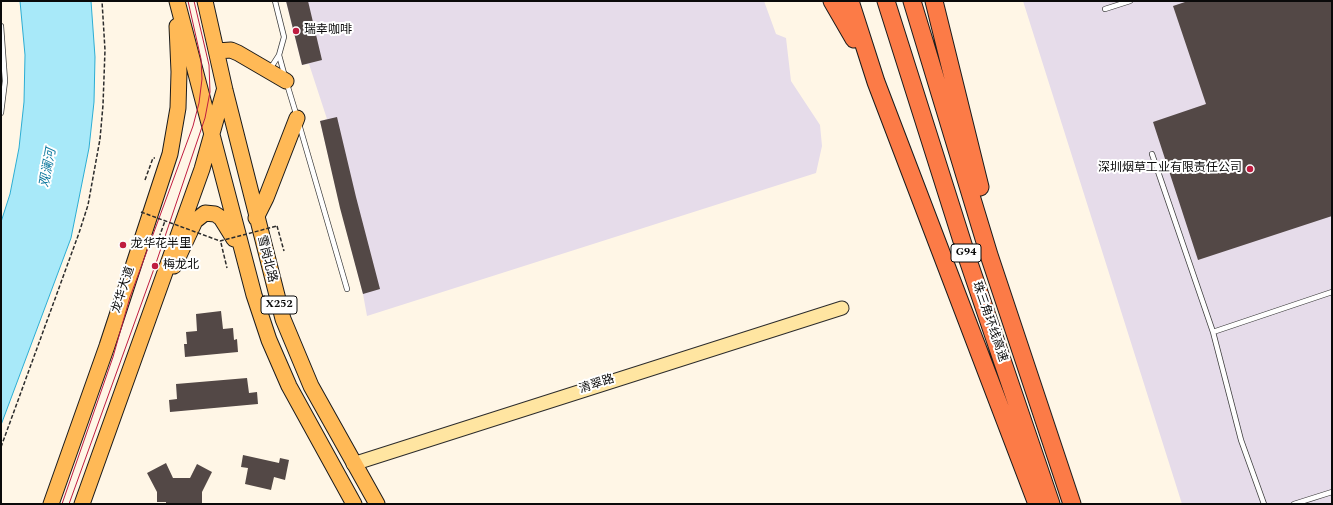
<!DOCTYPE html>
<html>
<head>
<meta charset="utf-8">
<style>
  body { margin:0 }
  #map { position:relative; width:1333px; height:505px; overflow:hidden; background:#fff6e6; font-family:Spectral,serif }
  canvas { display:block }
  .frame { position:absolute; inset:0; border:2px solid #0a0a0a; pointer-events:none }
</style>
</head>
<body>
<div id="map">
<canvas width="1333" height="505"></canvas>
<div class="frame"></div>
</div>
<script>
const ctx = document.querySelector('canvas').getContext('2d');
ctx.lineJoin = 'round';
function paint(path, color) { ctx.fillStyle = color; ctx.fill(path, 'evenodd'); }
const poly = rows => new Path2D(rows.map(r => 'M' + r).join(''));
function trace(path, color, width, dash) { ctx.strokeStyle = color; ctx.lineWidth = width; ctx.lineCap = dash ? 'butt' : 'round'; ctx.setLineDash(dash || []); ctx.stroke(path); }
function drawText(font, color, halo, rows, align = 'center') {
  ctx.font = font + ' Spectral,"Noto Sans SC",serif'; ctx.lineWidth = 4; ctx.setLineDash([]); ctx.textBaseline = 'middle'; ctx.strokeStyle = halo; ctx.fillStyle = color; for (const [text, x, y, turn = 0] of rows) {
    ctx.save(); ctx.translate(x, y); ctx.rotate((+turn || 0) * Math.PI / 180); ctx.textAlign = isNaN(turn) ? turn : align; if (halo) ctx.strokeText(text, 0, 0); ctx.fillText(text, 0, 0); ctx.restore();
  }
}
const industrial = poly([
  [286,1,764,1,776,34,786,38,791,81,820,125,822,146,816,173,367,316,363,294,339,201,320,121,327,119,309,64,302,65],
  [1023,1,1332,1,1332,504,1182,504]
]);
const water = poly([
  [20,1,91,1,95,57,94,102,89,148,71,238,1,425,1,222,10,194,19,148,24,102,25,55,20,1]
]);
const building = poly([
  [286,1,308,1,322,60,302,65],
  [1188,1,1332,1,1332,216,1198,260,1153,122,1206,104,1173,6],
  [337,117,356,197,380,289,363,294,340,208,320,121],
  [221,311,223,329,233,328,234,340,237,339,238,352,185,357,184,344,187,344,186,332,197,331,196,314],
  [247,378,249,393,257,392,258,404,170,412,169,400,177,399,176,384],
  [243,455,279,463,280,458,289,460,285,480,274,477,271,490,245,484,248,468,241,467],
  [166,463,173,478,190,478,197,464,212,472,202,492,202,503,166,504,166,502,157,502,157,492,147,473]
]);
const path = poly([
  [145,180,153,158,155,158],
  [277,226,284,251],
  [157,243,165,221],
  [221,243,227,268],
  [1,447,79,233,88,205,100,139,103,105,105,50,102,1]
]);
const lane = poly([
  [1105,9,1130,1],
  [1,26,5,81,1,113],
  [279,55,285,77],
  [270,69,279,55,284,37,275,1],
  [287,84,297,117],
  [299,124,347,289],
  [1152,154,1213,332,1241,440,1264,504],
  [1213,332,1332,292],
  [1294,504,1332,492]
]);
const secondary = poly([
  [353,464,842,308]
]);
const primary = poly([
  [177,1,254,295,269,340,289,386,354,504],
  [205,1,225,90,283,319,311,386,377,504],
  [217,51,231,50,238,53,286,81],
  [256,218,266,198,297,118],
  [174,266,195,221,205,213,215,214,221,218,234,239],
  [51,504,107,346,170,154,178,108,179,72,177,26],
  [82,504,202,169,224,91]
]);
const highway = poly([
  [832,1,854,39],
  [850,1,876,82,1037,504],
  [886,1,968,260,1051,504],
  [912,1,989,255,1072,504],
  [934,1,980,187]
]);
const tram = poly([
  [62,504,113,357,130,297,193,126,199,103,202,79,201,59,188,1],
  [69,504,155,266,205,118,210,92,209,65,194,1]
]);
const pathBridge = poly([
  [141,212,220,241,277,226]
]);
const markers = [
  [296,31,4,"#bf1c40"],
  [1250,169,4,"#bf1c40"],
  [123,245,4,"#bf1c40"],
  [155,266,4,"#bf1c40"]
];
const shields = [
  [966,253,30],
  [279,305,36]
];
const shieldNames = [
  ["G94",966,253],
  ["X252",279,305]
];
const poiNames = [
  ["瑞幸咖啡",304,31],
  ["深圳烟草工业有限责任公司",1242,169,"right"],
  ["龙华花半里",131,245],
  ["梅龙北",163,266]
];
const streetNames = [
  ["雪岗北路",266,259,76],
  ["龙华大道",124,290,-72],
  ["珠三角环线高速",989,322,71],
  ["清翠路",597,385,-18]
];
const waterNames = [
  ["观澜河",49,168,-79]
];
paint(industrial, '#e6dcea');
paint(water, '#a8e9f9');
trace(water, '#2cadd3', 1);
paint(building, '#534846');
trace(lane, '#3d3d3d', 6);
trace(secondary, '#2c2c2c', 15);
trace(primary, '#1b1b1b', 17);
trace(highway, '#1b1b1b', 19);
trace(path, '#2c2c2c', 1.5, [4, 2]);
trace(lane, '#fff', 4.5);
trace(secondary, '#ffe5a1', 13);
trace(primary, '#ffb956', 15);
trace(highway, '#fc7b47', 17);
trace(tram, '#bf1c40', 1);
trace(pathBridge, '#2c2c2c', 1.5, [4, 2]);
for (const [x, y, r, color] of markers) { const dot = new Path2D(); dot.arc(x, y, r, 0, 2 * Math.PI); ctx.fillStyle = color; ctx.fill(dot); trace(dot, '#fff', 1.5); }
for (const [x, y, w] of shields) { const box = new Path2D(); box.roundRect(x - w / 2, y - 9, w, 18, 3); ctx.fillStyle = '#fff'; ctx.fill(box); trace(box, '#0a0a0a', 1); }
drawText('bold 11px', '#0a0a0a', null, shieldNames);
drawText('12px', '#0a0a0a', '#fff', poiNames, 'left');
drawText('12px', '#0a0a0a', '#fff', streetNames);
drawText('italic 13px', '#0f799f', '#fff', waterNames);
</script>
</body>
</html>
